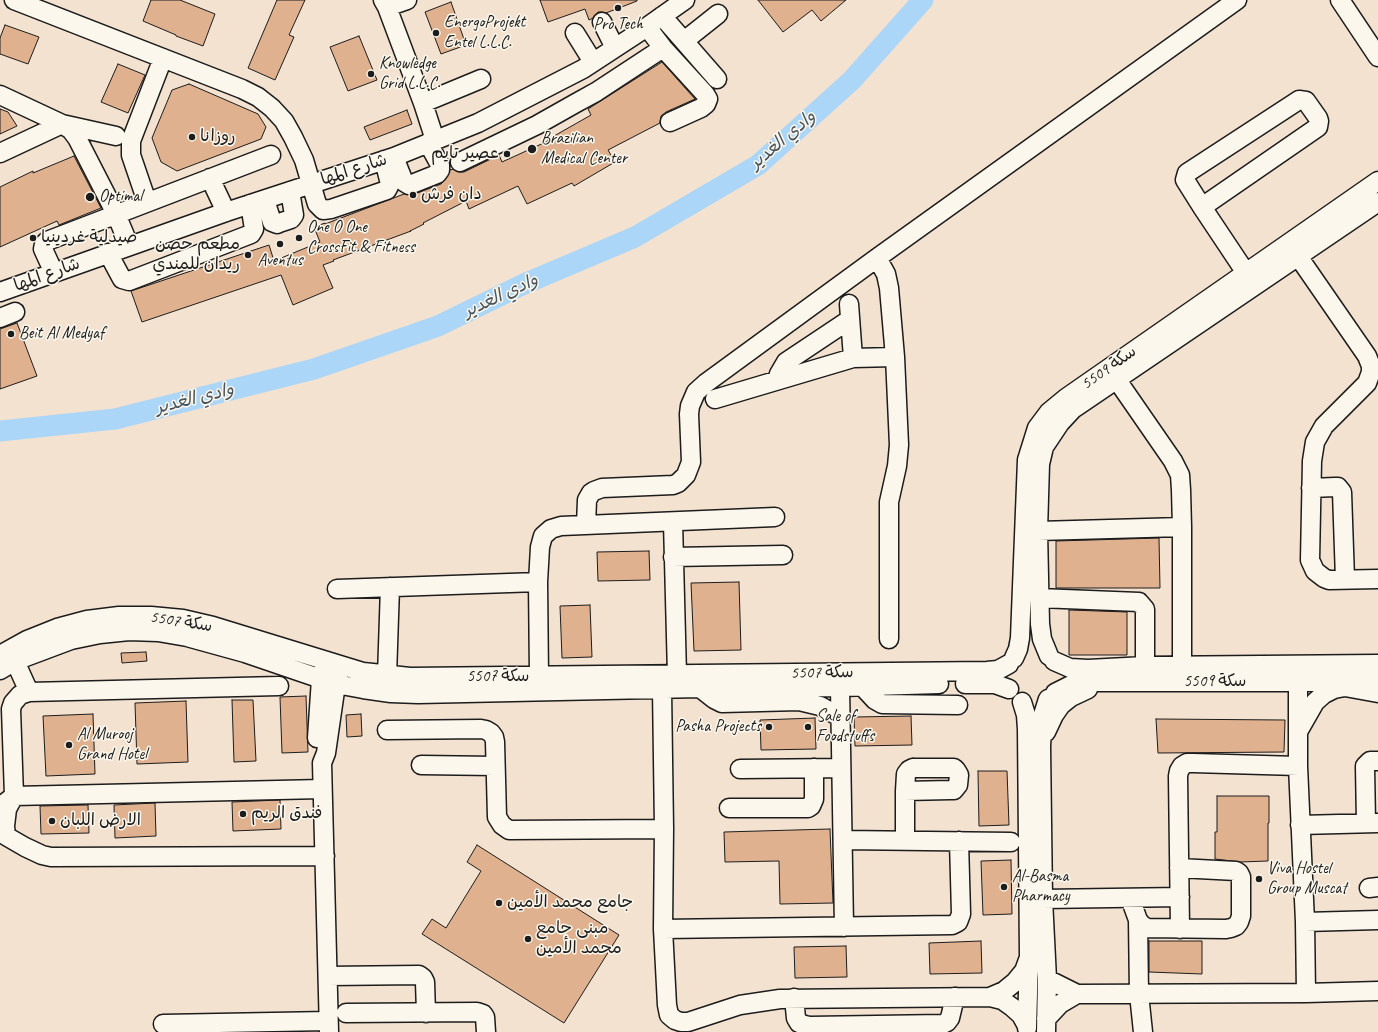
<!DOCTYPE html>
<html>
<head>
<meta charset="utf-8">
<style>
  body { margin:0 }
  canvas { display:block; background:#f3e2d0 }
</style>
</head>
<body>
<canvas width="1378" height="1032"></canvas>
<script>
const ctx = document.querySelector('canvas').getContext('2d');
ctx.lineJoin = 'round';
const poly = rows => new Path2D(rows.map(r => 'M' + r).join(''));
function trace(path, color, width, dash) { ctx.strokeStyle = color; ctx.lineWidth = width; ctx.lineCap = dash ? 'butt' : 'round'; ctx.setLineDash(dash || []); ctx.stroke(path); }
function paint(path, color) { ctx.fillStyle = color; ctx.fill(path, 'evenodd'); }
function drawText(font, color, halo, rows, align = 'center') {
  ctx.font = font + ' Caveat,"Playpen Sans Arabic",sans-serif'; ctx.lineWidth = 3; ctx.setLineDash([]); ctx.textBaseline = 'middle'; ctx.strokeStyle = halo; ctx.fillStyle = color; for (const [text, x, y, turn = 0] of rows) {
    ctx.save(); ctx.translate(x, y); ctx.rotate((+turn || 0) * Math.PI / 180); ctx.textAlign = isNaN(turn) ? turn : align; if (halo) ctx.strokeText(text, 0, 0); ctx.fillText(text, 0, 0); ctx.restore();
  }
}
const river = poly([
  [0,431,115,419,314,369,438,326,524,284,635,237,758,165,852,80,923,0]
]);
const building = poly([
  [151,0,180,0,215,14,203,46,176,36,176,35,143,21,151,0],
  [277,0,305,0,289,35,294,37,275,80,248,68,277,0],
  [540,0,637,0,637,1,606,13,602,12,598,12,593,18,589,20,585,9,548,22,540,0],
  [758,0,846,0,821,21,812,10,783,32,758,0],
  [451,2,466,45,441,54,425,12,451,2],
  [5,25,39,37,28,64,0,54,0,38,5,25],
  [359,36,377,80,348,91,330,47,359,36],
  [662,62,695,99,666,112,661,116,660,123,608,150,615,162,574,186,572,183,527,204,518,186,469,209,466,201,423,223,424,224,410,231,411,231,333,260,334,261,323,265,333,288,293,305,281,275,142,322,131,291,269,245,274,261,320,242,314,227,325,223,325,224,404,194,412,195,441,184,445,180,450,170,453,169,459,172,464,172,499,155,502,162,548,141,547,140,591,115,588,109,662,62],
  [118,64,145,75,128,113,101,102,118,64],
  [189,84,258,114,266,127,261,139,177,171,161,162,152,138,172,90,189,84],
  [0,109,8,112,17,126,0,134,0,109],
  [407,110,412,124,370,140,364,127,407,110],
  [74,156,101,208,59,225,57,221,0,247,0,187,33,171,33,173,74,156],
  [17,323,37,376,0,389,0,329,17,323],
  [1159,538,1160,588,1056,588,1056,541,1159,538],
  [649,551,650,580,598,581,597,552,649,551],
  [739,582,741,650,694,651,691,583,739,582],
  [590,605,592,657,562,658,560,606,590,605],
  [1069,610,1127,612,1127,655,1069,655,1069,610],
  [146,652,147,661,122,663,121,653,146,652],
  [306,696,308,752,282,753,280,697,306,696],
  [232,700,253,700,256,761,234,762,232,700],
  [186,701,188,762,137,764,135,703,186,701],
  [93,714,95,774,46,776,43,716,93,714],
  [361,714,362,736,347,737,346,715,361,714],
  [911,716,912,745,855,746,854,717,911,716],
  [815,718,816,749,761,750,760,720,815,718],
  [1156,719,1285,720,1284,752,1158,753,1156,719],
  [978,771,1007,771,1009,825,979,826,978,771],
  [1217,796,1269,796,1269,823,1268,823,1268,861,1240,862,1215,859,1215,832,1217,832,1217,796],
  [280,800,281,829,233,831,232,802,280,800],
  [155,803,156,836,115,838,114,805,155,803],
  [88,805,89,833,41,834,40,806,88,805],
  [830,829,833,903,780,904,779,861,725,862,724,832,830,829],
  [477,845,619,935,564,1023,422,934,432,919,446,928,481,871,467,862,477,845],
  [1011,860,1012,914,983,915,981,861,1011,860],
  [981,941,982,973,930,974,929,943,981,941],
  [1149,941,1202,941,1202,974,1149,972,1149,941],
  [846,946,847,977,795,978,794,947,846,946]
]);
const minor = poly([
  [14,0,242,89,258,97,272,108,284,121,293,137,304,160,317,204,323,210,331,209,387,190,390,184,384,160],
  [383,0,387,7,423,103,435,140],
  [1340,0,1378,57],
  [387,7,407,0],
  [662,16,717,79],
  [602,22,615,48],
  [647,27,663,48,705,94,708,99,706,104,701,108,670,122],
  [575,33,593,62],
  [684,41,718,14],
  [0,95,62,124,71,130,77,138,116,214,129,245],
  [1299,100,1306,101,1318,118,1319,121,1318,127,1202,207,1185,180,1187,173,1299,100],
  [423,103,481,79],
  [0,153,62,124,116,136],
  [394,157,404,182,409,185,412,184,437,174,440,170,440,165,428,143],
  [460,162,537,125,576,103,596,92,663,48],
  [210,178,226,212],
  [265,200,272,222,277,224,279,223,291,219,294,215,290,191],
  [147,202,131,155,131,141,163,58],
  [1202,207,1246,273],
  [1291,246,1367,356,1371,366,1371,372,1367,383,1324,426,1315,442,1312,461,1310,560,1315,571,1324,578,1329,580,1378,579],
  [108,253,122,279,129,281,251,234,254,229,250,204],
  [877,258,886,274,889,288,895,357,899,445,897,466,889,502,889,639],
  [54,273,43,249,44,244,47,241,271,155],
  [0,292,226,212,394,157,478,123,583,69,641,31,685,0],
  [849,304,853,358],
  [0,318,15,312],
  [777,380,779,374,786,362,849,320],
  [1117,380,1173,461,1180,475,1181,490,1182,527,1182,666],
  [715,399,853,358,895,357],
  [1311,488,1335,487,1338,487,1342,492,1345,579],
  [673,522,677,675],
  [586,525,587,500,591,493,594,491,602,488,673,485,678,483,686,475,691,462,689,414,690,406,696,392,706,383,877,258,1237,0],
  [1038,531,1182,527],
  [673,557,783,555],
  [337,589,538,582],
  [1039,598,1139,602,1145,609,1145,666],
  [0,655,27,640,57,628,87,620,119,616,151,616,183,619,213,626,363,672,410,677,987,671,998,670,1009,664],
  [1049,656,1042,639,1040,624,1038,531,1040,464,1044,447,1060,423,1073,409,1378,202],
  [1014,658,1018,649,1020,638,1027,460,1037,428,1049,412,1066,398,1378,181],
  [15,661,29,692],
  [1054,661,1070,668,1088,669,1145,666,1378,664],
  [0,670,15,661,71,640,100,634,129,631,158,632,187,637,245,653,336,684,363,689,391,693,418,694,700,688,840,687,939,684],
  [387,676,390,587],
  [539,677,538,582,540,547,543,536,551,529,561,526,775,517],
  [1298,682,1298,766,1305,922,1306,993],
  [965,684,995,684,1009,689],
  [279,686,29,692,20,695,13,703,11,709,14,796,7,809,5,826,6,836,25,847,42,855,51,857,325,856],
  [862,686,875,700,882,704,958,705],
  [840,687,844,927],
  [700,688,714,699,722,703,799,701,820,706,840,717],
  [662,689,664,829,663,929,667,1005,669,1015,675,1020,681,1022,688,1022,740,1005,780,999,990,997,1002,1000,1012,1007,1021,1015,1027,1026],
  [1055,693,1071,685,1089,682,1298,682,1378,680],
  [1022,702,1026,715,1027,729,1029,957,1027,1028],
  [387,730,481,729,486,730,491,733,494,737,495,742,497,817,502,825,509,830,664,829],
  [1299,730,1315,702,1324,694,1334,689,1345,687,1378,693],
  [1046,732,1054,715,1061,705,1071,697,1088,689],
  [317,738,321,679,324,668],
  [421,765,495,766],
  [913,768,954,768,956,770,959,775,958,785,954,790,950,790,905,791,906,774,909,770,913,768],
  [740,769,841,768],
  [5,803,14,796,322,789],
  [729,808,808,808,811,806,814,799,814,768],
  [1366,823,1365,766,1370,761,1378,761],
  [1300,825,1378,823],
  [843,840,1011,842],
  [905,840,905,791],
  [1369,888,1378,887],
  [1130,898,1138,920,1142,925,1147,928,1226,929,1231,928,1236,926,1239,922,1241,916,1241,877,1239,873,1236,871,1179,868],
  [1043,899,1180,897],
  [1138,920,1139,994,1143,1032],
  [1305,922,1378,920],
  [663,929,952,925,958,922,961,914,959,841],
  [1180,929,1178,776,1179,771,1182,766,1187,763,1193,763,1298,766],
  [328,976,419,975,423,978,425,982,426,1013],
  [1047,979,1077,994,1306,993,1378,991],
  [990,997,1004,991,1015,982,1024,971,1028,960],
  [794,998,796,1018,799,1023,805,1025,810,1026,943,1024,947,1022,950,1018,955,997],
  [346,1013,477,1012,483,1014,485,1017,486,1032],
  [1046,1019,1060,1004,1077,994],
  [163,1024,328,1021],
  [329,1032,322,763,326,753,336,684,339,672],
  [1046,1032,1047,979,1043,899,1041,746,1043,715,1048,699]
]);
const markers = [
  [618,8,4,"#1c1c1c"],
  [436,33,4,"#1c1c1c"],
  [371,74,4,"#1c1c1c"],
  [192,137,4,"#1c1c1c"],
  [532,149,5,"#1c1c1c"],
  [507,154,4,"#1c1c1c"],
  [413,195,4,"#1c1c1c"],
  [90,197,5,"#1c1c1c"],
  [33,238,4,"#1c1c1c"],
  [299,238,4,"#1c1c1c"],
  [280,244,4,"#1c1c1c"],
  [248,255,4,"#1c1c1c"],
  [11,334,4,"#1c1c1c"],
  [769,727,4,"#1c1c1c"],
  [808,727,4,"#1c1c1c"],
  [69,745,4,"#1c1c1c"],
  [243,814,4,"#1c1c1c"],
  [52,821,4,"#1c1c1c"],
  [1259,879,4,"#1c1c1c"],
  [1004,887,4,"#1c1c1c"],
  [499,903,4,"#1c1c1c"],
  [528,939,4,"#1c1c1c"]
];
const poiNames = [
  ["EnergoProjekt",444,23],
  ["Entel L.L.C.",444,43],
  ["Pro Tech",618,25,"center"],
  ["Knowledge",379,64],
  ["Grid L.L.C.",379,84],
  ["روزانا",200,137],
  ["Brazilian",541,139],
  ["Medical Center",541,159],
  ["عصير تايم",499,154,"right"],
  ["دان فرش",421,195],
  ["Optimal",99,197],
  ["One O One",307,228],
  ["CrossFit & Fitness",307,248],
  ["صيدلية غردينيا",41,238],
  ["مطعم حصن",240,245,"right"],
  ["ريدان للمندي",240,265,"right"],
  ["Aventus",280,261,"center"],
  ["Beit Al Medyaf",19,334],
  ["Sale of",816,717],
  ["Foodstuffs",816,737],
  ["Pasha Projects",761,727,"right"],
  ["Al Murooj",77,735],
  ["Grand Hotel",77,755],
  ["فندق الريم",251,814],
  ["الارض اللبان",60,821],
  ["Viva Hostel",1267,869],
  ["Group Muscat",1267,889],
  ["Al-Basma",1012,877],
  ["Pharmacy",1012,897],
  ["جامع محمد الأمين",507,903],
  ["مبنى جامع",536,929],
  ["محمد الأمين",536,949]
];
const streetNames = [
  ["شارع المها",354,170,-18],
  ["شارع المها",47,275,-20],
  ["سكة 5509",1109,368,-35],
  ["سكة 5507",181,622,9],
  ["سكة 5507",822,673,-1],
  ["سكة 5507",498,677],
  ["سكة 5509",1215,682]
];
const waterNames = [
  ["وادي الغدير",783,140,-40],
  ["وادي الغدير",501,296,-25],
  ["وادي الغدير",195,399,-14]
];
trace(river, '#acd6f7', 21);
paint(building, '#dfb18f');
trace(building, '#1c1c1c', 1);
trace(minor, '#1c1c1c', 21);
trace(minor, '#fbf7ec', 18);
for (const [x, y, r, color] of markers) { const dot = new Path2D(); dot.arc(x, y, r, 0, 2 * Math.PI); ctx.fillStyle = color; ctx.fill(dot); trace(dot, '#fbf7ec', 1.5); }
drawText('17px', '#1c1c1c', '#fbf7ec', poiNames, 'left');
drawText('17px', '#1c1c1c', '#fbf7ec', streetNames);
drawText('italic 18px', '#47545e', '#fbf7ec', waterNames);
</script>
</body>
</html>
